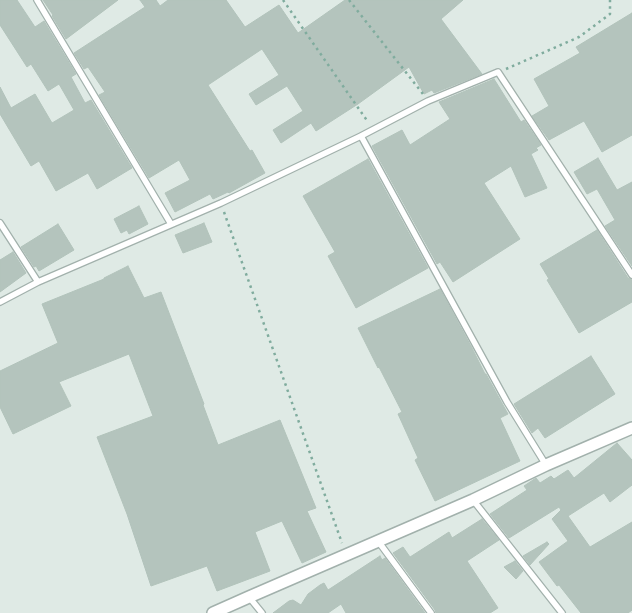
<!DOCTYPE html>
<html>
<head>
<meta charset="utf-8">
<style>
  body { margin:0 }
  canvas { display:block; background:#dfeae5 }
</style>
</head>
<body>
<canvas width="632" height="613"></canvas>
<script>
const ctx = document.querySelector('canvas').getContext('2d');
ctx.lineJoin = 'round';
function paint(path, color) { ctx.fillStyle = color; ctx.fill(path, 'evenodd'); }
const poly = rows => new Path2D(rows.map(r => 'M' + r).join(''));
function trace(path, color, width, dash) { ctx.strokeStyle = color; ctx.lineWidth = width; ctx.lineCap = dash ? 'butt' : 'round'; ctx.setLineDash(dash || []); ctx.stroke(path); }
const building = poly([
  [0,0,17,0,35,27,44,21,76,74,71,77,85,103,91,100,132,168,97,189,88,173,56,191,39,161,31,166,0,114,0,87,11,108,35,94,52,123,74,110,59,84,48,91,31,64,27,67,0,25,0,0],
  [43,0,118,0,66,39,52,16,53,15,43,0],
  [140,0,156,0,160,6,168,0,226,0,245,27,279,5,298,33,345,0,463,0,441,19,482,74,434,93,432,90,424,94,409,67,358,104,316,131,311,123,281,143,273,130,303,111,287,86,256,105,249,94,279,75,262,49,208,85,250,151,252,150,265,173,229,193,228,192,213,199,210,194,175,212,165,193,190,180,179,160,149,178,99,95,105,92,88,67,84,69,74,53,145,7,140,0],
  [632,13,632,135,602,152,584,121,549,140,532,116,549,106,534,79,580,53,576,47,632,13],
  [494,79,521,122,524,120,541,145,536,148,538,150,531,154,547,188,525,197,511,166,484,183,520,239,453,282,440,262,437,264,372,146,402,130,410,145,450,119,439,102,494,79],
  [598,158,617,190,632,182,632,266,605,226,615,220,597,189,587,194,574,172,598,158],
  [368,159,428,268,356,308,328,256,335,252,303,196,368,159],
  [139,206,148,224,129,234,127,230,121,233,114,219,139,206],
  [204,223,212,242,183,253,175,235,204,223],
  [58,224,74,250,39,271,36,266,34,267,21,247,58,224],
  [597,230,628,278,632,280,632,302,579,333,547,280,549,279,540,264,597,230],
  [13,252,26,273,0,292,0,260,13,252],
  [128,266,144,298,161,292,204,404,203,405,218,445,280,420,316,508,307,511,326,552,302,563,282,521,255,532,270,571,217,591,207,566,151,586,127,514,97,437,153,416,129,354,59,382,71,406,13,434,0,407,0,371,58,343,42,304,104,279,104,278,128,266],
  [440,289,472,348,485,374,486,374,503,405,508,414,500,418,520,461,435,501,415,460,418,458,398,414,402,412,379,367,378,368,358,328,440,289],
  [591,356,615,394,545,438,538,428,532,433,514,404,591,356],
  [617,443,632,460,632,485,610,502,604,493,568,516,590,547,632,522,632,610,628,613,581,613,559,585,557,586,539,562,568,541,552,519,561,510,559,507,509,538,490,514,527,490,524,486,536,478,540,483,551,476,554,479,568,470,574,478,617,443],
  [482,519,499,540,467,561,498,608,490,613,436,613,435,610,393,553,403,547,410,557,449,532,452,538,482,519],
  [547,542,549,544,530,565,523,556,547,542],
  [380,556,382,560,385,558,425,613,346,613,341,604,328,613,273,613,289,601,293,600,301,605,308,594,320,585,324,583,328,590,380,556],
  [515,561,523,571,516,579,504,567,515,561]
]);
const path = poly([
  [283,0,368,122],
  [349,0,423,94],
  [506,69,579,37,610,14,610,0],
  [224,212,342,543]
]);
const lane = poly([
  [37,0,171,224],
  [361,136,507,402,546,465],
  [0,223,38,282],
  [0,302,38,282,221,203,361,136,428,101,498,72,632,275],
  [473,500,562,613],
  [378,541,431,613],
  [249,597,262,613]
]);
const street = poly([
  [213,613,249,597,473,500,546,465,632,428]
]);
paint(building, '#b4c4bd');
trace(building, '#b2c3bb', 1);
trace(lane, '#a2b1ac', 8);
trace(street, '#a2b1ac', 14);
trace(path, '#80ac9e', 2.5, [2.5, 4]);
trace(lane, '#fff', 5.5);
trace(street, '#fff', 11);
</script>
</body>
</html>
